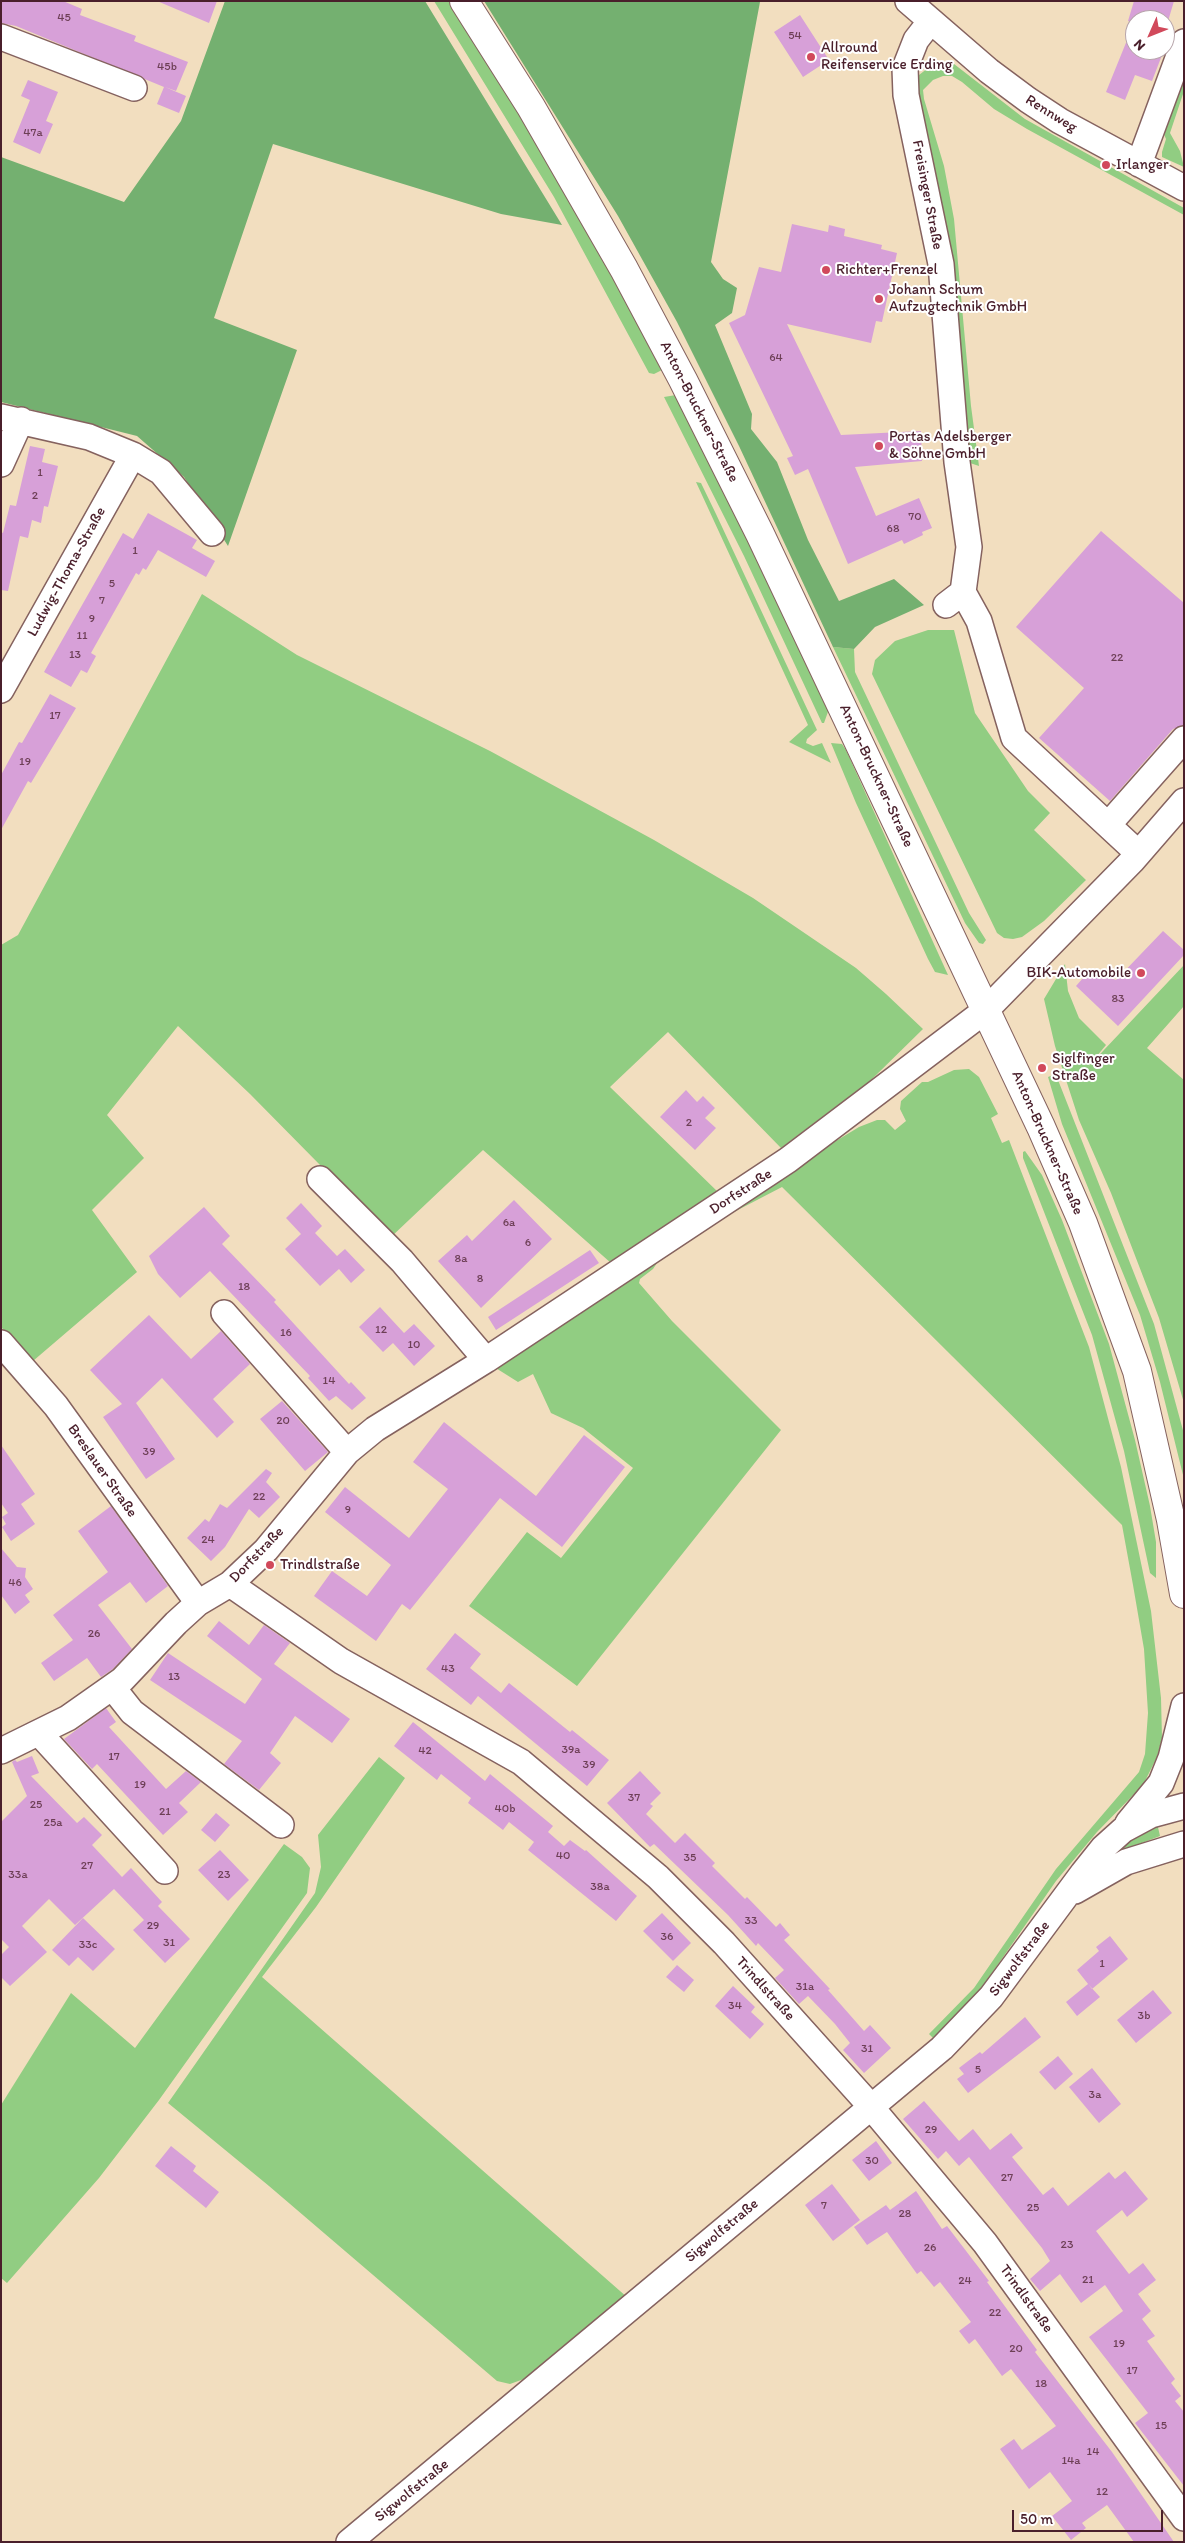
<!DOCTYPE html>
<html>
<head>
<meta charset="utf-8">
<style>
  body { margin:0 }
  #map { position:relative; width:1185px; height:2543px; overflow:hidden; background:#f2debf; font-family:Itim,sans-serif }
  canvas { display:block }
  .frame { position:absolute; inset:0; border:2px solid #4a1f2b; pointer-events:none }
  .north { position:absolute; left:1125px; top:10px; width:50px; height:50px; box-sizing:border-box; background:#fff; border:1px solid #b7a5aa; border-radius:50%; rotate:226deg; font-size:14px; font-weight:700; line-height:20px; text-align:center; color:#4a1f2b }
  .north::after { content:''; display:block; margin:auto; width:18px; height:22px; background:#d1495b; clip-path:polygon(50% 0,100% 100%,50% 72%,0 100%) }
  .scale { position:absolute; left:1012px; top:2510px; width:151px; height:22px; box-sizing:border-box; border:2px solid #4a1f2b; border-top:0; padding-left:6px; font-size:15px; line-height:18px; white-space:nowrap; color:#4a1f2b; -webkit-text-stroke:4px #fff; paint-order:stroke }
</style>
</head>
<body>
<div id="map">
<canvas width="1185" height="2543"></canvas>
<div class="frame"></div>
<div class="north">N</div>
<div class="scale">50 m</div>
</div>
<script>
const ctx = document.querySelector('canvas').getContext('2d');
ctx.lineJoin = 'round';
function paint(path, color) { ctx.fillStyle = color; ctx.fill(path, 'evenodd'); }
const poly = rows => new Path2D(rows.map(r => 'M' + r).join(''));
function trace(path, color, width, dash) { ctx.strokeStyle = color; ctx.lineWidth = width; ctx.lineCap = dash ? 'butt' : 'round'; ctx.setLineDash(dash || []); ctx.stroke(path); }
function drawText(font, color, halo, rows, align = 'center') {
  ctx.font = font + ' Itim,sans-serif'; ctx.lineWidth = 4; ctx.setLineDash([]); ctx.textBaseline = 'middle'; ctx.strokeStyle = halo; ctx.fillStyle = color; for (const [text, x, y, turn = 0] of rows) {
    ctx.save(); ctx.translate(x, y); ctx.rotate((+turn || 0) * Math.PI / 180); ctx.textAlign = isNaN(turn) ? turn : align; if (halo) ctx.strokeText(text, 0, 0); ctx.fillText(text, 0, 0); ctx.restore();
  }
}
const green = poly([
  [434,1,450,1,474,38,589,232,662,370,654,374,649,373,554,197],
  [941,63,954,64,1025,119,1184,208,1184,215,1027,129,994,109,962,82,952,76,943,76,933,80,923,90,924,99,944,166,954,219,971,406,979,466,967,462,914,87,919,75,928,68],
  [1184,72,1184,91,1170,133,1180,151,1184,167,1162,157,1162,152,1166,139,1163,132],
  [676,395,689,417,829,709,824,723,822,723,744,556,664,397],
  [696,482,701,483,716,514,817,730,807,739,806,743,813,746,822,743,831,763,789,742,808,725],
  [202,594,297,655,490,751,654,840,753,898,856,968,886,994,923,1029,870,1081,781,1148,668,1032,610,1087,719,1193,611,1263,483,1150,391,1237,250,1094,178,1026,107,1115,144,1158,92,1210,137,1272,33,1361,1,1327,1,945,18,935],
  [928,630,954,630,975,713,1028,791,1050,813,1034,830,1086,880,1044,921,1022,937,1013,939,1004,938,997,933,872,674,875,660,895,641],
  [833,647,854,649,855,672,969,913,986,940,983,944,979,943,965,923],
  [831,743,842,744,846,750,948,975,935,972,928,959,856,803],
  [1065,964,1068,991,1079,1018,1106,1045,1087,1068,1184,965,1184,1006,1147,1048,1184,1080,1184,1403,1159,1318,1111,1193,1079,1120,1055,1046,1044,999],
  [969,1069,979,1077,998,1114,991,1118,1002,1143,1009,1140,1089,1347,1121,1467,1151,1611,1161,1698,1162,1738,1157,1757,1143,1785,1097,1832,1056,1881,976,1996,933,2038,929,2034,974,1988,1056,1869,1139,1772,1145,1754,1148,1713,1144,1649,1133,1585,1122,1525,782,1187,732,1213,657,1263,653,1269,640,1279,639,1283,672,1321,781,1430,577,1686,469,1606,527,1532,561,1558,633,1468,583,1428,551,1413,533,1374,518,1382,491,1365,790,1169,859,1127,877,1120,885,1120,895,1130,906,1121,900,1109,901,1101,922,1082,928,1082,954,1070],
  [1053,1075,1058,1080,1154,1324,1184,1434,1184,1479,1160,1382,1140,1315,1062,1124,1048,1077],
  [1025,1151,1042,1175,1062,1220,1109,1344,1135,1440,1150,1506,1156,1542,1156,1578,1150,1573,1124,1451,1092,1335,1023,1158,1023,1152],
  [379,1757,405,1778,316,1907,262,1977,628,2298,535,2375,510,2384,497,2381,269,2186,168,2103,315,1893,321,1867,318,1835],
  [1157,1823,1160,1836,1111,1855,1111,1851],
  [284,1844,302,1857,310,1868,307,1893,159,2100,99,2178,7,2283,1,2278,1,2105,71,1993,135,2048]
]);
const forest = poly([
  [225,1,425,1,562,225,501,214,273,144,214,318,297,350,228,546,184,477,137,436,1,402,1,157,124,202,181,121],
  [484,1,760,2,711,262,723,279,737,288,732,313,715,325,752,414,751,429,777,462,808,540,839,601,894,579,924,605,875,627,854,649,833,647,739,446,677,322,618,216]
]);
const building = poly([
  [1,1,63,1,82,9,80,15,136,36,134,41,188,62,176,91,165,87,186,96,179,113,157,104,164,87,16,26,1,23],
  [157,1,217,1,209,23],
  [1134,1,1174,1,1166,28,1172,30,1165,47,1165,20,1135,20,1135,50,1164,50,1152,81,1135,75,1125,100,1106,92,1134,23,1128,21],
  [800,15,829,60,803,77,774,32],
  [28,80,58,92,46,121,53,124,40,154,13,142,30,100,21,96],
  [792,224,828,232,829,225,845,229,844,236,882,245,881,249,897,253,882,322,876,321,871,343,787,324,841,435,921,431,922,461,855,467,876,516,919,498,932,528,922,532,923,535,904,544,902,540,848,564,808,469,795,475,787,458,793,456,729,323,745,315,759,267,781,272],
  [30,446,45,449,42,462,58,466,48,507,44,506,41,523,32,520,28,538,20,536,8,591,1,590,1,532,3,533,10,505,16,506],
  [148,513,197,540,192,548,215,561,206,577,158,550,146,570,143,568,139,575,136,573,91,653,96,656,87,673,81,670,71,687,44,672,123,533,133,539],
  [1101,531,1184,603,1184,725,1173,729,1110,801,1039,738,1084,688,1016,627],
  [50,694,76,708,31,783,28,781,1,830,1,775,19,742,22,743],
  [1163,931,1184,950,1184,955,1118,1026,1076,986,1090,970,1116,980],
  [686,1090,697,1102,703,1096,715,1108,705,1118,716,1128,695,1150,660,1117],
  [514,1200,552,1239,481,1308,438,1261,467,1235,472,1241],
  [301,1203,322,1226,315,1233,337,1256,345,1249,365,1270,351,1283,339,1269,320,1286,285,1249,301,1234,286,1218],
  [204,1207,230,1236,222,1244,276,1300,274,1302,349,1384,351,1382,366,1398,352,1410,336,1396,329,1401,308,1378,310,1376,210,1271,180,1298,158,1274,149,1256],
  [590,1250,599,1263,496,1330,488,1317],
  [380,1307,404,1333,414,1324,435,1346,414,1366,393,1343,383,1352,359,1327],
  [149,1315,191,1359,221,1331,250,1364,213,1399,234,1422,217,1438,162,1378,136,1403,175,1459,146,1479,103,1417,122,1404,90,1370],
  [282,1401,328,1452,305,1471,260,1419],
  [444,1422,536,1496,584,1435,625,1467,562,1547,500,1498,410,1610,402,1604,376,1641,314,1596,332,1571,367,1596,391,1565,325,1512,345,1487,409,1538,448,1489,413,1462],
  [1,1445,35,1494,21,1504,35,1524,11,1541,2,1527,6,1524,2,1517,8,1513,1,1503],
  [266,1469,272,1473,266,1482,280,1497,259,1518,249,1509,225,1547,211,1561,187,1538,205,1519,209,1522,220,1504,227,1508],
  [111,1506,168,1586,146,1603,130,1582,98,1605,132,1649,113,1669,101,1677,87,1658,54,1681,41,1663,73,1640,53,1615,108,1572,78,1531],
  [1,1548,17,1567,26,1568,25,1577,33,1589,25,1595,30,1602,15,1614,1,1595],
  [219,1621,249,1645,264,1625,290,1643,274,1664,350,1719,332,1743,295,1716,270,1753,281,1763,259,1790,224,1764,242,1741,150,1680,168,1653,245,1704,262,1679,207,1636],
  [455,1633,481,1654,470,1668,501,1693,509,1683,570,1732,572,1730,609,1760,587,1786,478,1696,471,1705,426,1669],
  [106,1708,116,1722,109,1727,166,1789,186,1771,201,1782,179,1803,188,1812,163,1835,97,1764,92,1769,64,1739],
  [413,1722,485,1781,490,1774,553,1826,548,1832,564,1846,570,1840,585,1851,586,1850,637,1896,616,1921,528,1850,534,1842,509,1822,503,1830,468,1803,471,1798,441,1774,437,1780,394,1746],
  [32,1756,39,1773,31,1776,77,1823,84,1817,102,1835,92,1845,122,1877,131,1868,162,1902,158,1906,190,1939,165,1963,133,1930,144,1920,114,1889,75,1925,49,1899,22,1926,47,1952,10,1986,1,1977,1,1955,9,1947,1,1939,1,1822,27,1796,12,1762,15,1760,17,1762],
  [640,1771,661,1793,650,1804,653,1806,646,1814,675,1843,685,1833,715,1863,712,1866,745,1899,747,1897,776,1927,780,1923,790,1935,784,1940,830,1989,828,1990,864,2031,870,2025,891,2048,864,2073,843,2050,850,2043,835,2024,808,1996,799,2004,775,1978,784,1970,758,1943,756,1946,728,1915,654,1844,650,1847,607,1803],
  [216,1813,230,1825,215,1842,201,1830],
  [220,1850,249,1880,228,1901,198,1870],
  [662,1913,691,1943,673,1961,643,1931],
  [83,1918,115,1949,93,1971,78,1957,69,1966,52,1950],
  [1110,1936,1128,1959,1092,1989,1077,1970,1099,1951,1096,1947],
  [677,1965,694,1980,684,1992,666,1977],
  [1088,1984,1100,1997,1077,2016,1066,2002],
  [733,1986,755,2007,751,2012,764,2024,750,2039,715,2006],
  [1153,1990,1172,2013,1136,2043,1117,2020],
  [1025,2017,1041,2037,968,2093,957,2079,964,2074,959,2068,980,2052,982,2054],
  [1058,2056,1073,2074,1055,2090,1039,2072],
  [1092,2068,1121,2104,1099,2123,1069,2087],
  [924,2101,959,2141,973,2129,990,2150,1011,2133,1023,2148,1012,2157,1043,2195,1053,2187,1068,2206,1109,2172,1115,2179,1125,2171,1148,2199,1127,2217,1122,2210,1096,2231,1129,2274,1143,2263,1156,2280,1138,2294,1151,2311,1142,2319,1155,2336,1147,2341,1175,2379,1171,2383,1181,2396,1175,2401,1184,2412,1184,2486,1135,2423,1148,2413,1089,2337,1123,2311,1105,2285,1081,2303,1060,2274,1040,2291,1030,2279,1050,2261,1042,2248,969,2157,959,2166,946,2151,938,2159,903,2119],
  [876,2141,892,2163,869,2181,852,2160],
  [171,2146,196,2166,193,2171,219,2192,206,2208,155,2166],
  [832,2184,860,2220,833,2241,805,2205],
  [916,2191,942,2229,947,2226,989,2281,987,2282,1037,2350,1035,2352,1112,2452,1174,2542,1134,2542,1107,2505,1082,2523,1086,2528,1071,2540,1052,2516,1072,2501,1050,2472,1029,2489,1000,2449,1014,2439,1022,2450,1056,2426,1011,2369,1002,2376,975,2339,969,2344,959,2331,971,2322,940,2282,934,2287,921,2271,917,2274,887,2232,867,2245,854,2227,886,2205,890,2210]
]);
const minor = poly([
  [908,1,989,71,1028,100,1060,121,1184,188],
  [930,22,916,40,905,68,906,95,941,264,957,462,969,547,963,592,946,605],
  [1,37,134,88],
  [1139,164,1184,42],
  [1,417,89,437,133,455,161,472,212,533],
  [1,464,21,420],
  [963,592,979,621,1014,738,1138,853],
  [1,690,133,455],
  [1108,825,1184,739],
  [320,1179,402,1261,486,1360],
  [224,1313,347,1452],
  [1,1343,56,1406,198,1603],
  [230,1584,341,1661,521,1762,658,1877,724,1943,866,2101,985,2243,1184,2518],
  [113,1688,132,1712,281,1825],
  [39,1733,165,1871],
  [1,1751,68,1718,122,1680,176,1623,198,1603,230,1584,266,1550,347,1452,375,1429,486,1360,788,1160,986,1010,1132,861,1184,801],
  [1128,1823,1161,1783,1171,1758,1184,1706],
  [1075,1891,1126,1862,1184,1844],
  [349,2542,942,2048,991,1997,1083,1873,1103,1848,1123,1830,1151,1815,1184,1806]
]);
const major = poly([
  [464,1,531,107,624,269,683,380,760,534,1041,1127,1083,1223,1137,1371,1171,1520,1184,1594]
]);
const markers = [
  [811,57,5,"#d1495b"],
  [1106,165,5,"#d1495b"],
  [826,270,5,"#d1495b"],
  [879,299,5,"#d1495b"],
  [879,446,5,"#d1495b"],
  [1141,973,5,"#d1495b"],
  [1042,1068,5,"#d1495b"],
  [270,1565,5,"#d1495b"]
];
const numberNames = [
  ["45",64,18],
  ["54",795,36],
  ["45b",167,67],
  ["47a",33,133],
  ["64",776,358],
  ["1",40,473],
  ["2",35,496],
  ["70",915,517],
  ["68",893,529],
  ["1",135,551],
  ["5",112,584],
  ["7",102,601],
  ["9",92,619],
  ["11",82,636],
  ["13",75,655],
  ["22",1117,658],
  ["17",55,716],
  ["19",25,762],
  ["83",1118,999],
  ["2",689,1123],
  ["6a",509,1223],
  ["6",528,1243],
  ["8a",461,1259],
  ["8",480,1279],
  ["18",244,1287],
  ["12",381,1330],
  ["16",286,1333],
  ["10",414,1345],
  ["14",329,1381],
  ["20",283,1421],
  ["39",149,1452],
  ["22",259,1497],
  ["9",348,1510],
  ["24",208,1540],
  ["46",15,1583],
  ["26",94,1634],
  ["43",448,1669],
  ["13",174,1677],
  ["39a",571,1750],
  ["42",425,1751],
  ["17",114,1757],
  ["39",589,1765],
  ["19",140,1785],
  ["37",634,1798],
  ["25",36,1805],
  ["40b",505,1809],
  ["21",165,1812],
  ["25a",53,1823],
  ["40",563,1856],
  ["35",690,1858],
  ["27",87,1866],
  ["33a",18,1875],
  ["23",224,1875],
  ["38a",600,1887],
  ["33",751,1921],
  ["29",153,1926],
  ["36",667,1937],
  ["31",169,1943],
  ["33c",88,1945],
  ["1",1102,1964],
  ["31a",805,1987],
  ["34",735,2006],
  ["3b",1144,2016],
  ["31",867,2049],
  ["5",978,2070],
  ["3a",1095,2095],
  ["29",931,2130],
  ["30",872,2161],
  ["27",1007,2178],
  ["7",824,2206],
  ["25",1033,2208],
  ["28",905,2214],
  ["23",1067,2245],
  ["26",930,2248],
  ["21",1088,2280],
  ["24",965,2281],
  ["22",995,2313],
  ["19",1119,2344],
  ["20",1016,2349],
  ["17",1132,2371],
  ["18",1041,2384],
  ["15",1161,2426],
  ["14",1093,2452],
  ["14a",1071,2461],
  ["12",1102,2492]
];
const poiNames = [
  ["Allround",821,48],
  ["Reifenservice Erding",821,65],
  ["Irlanger",1116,165],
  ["Richter+Frenzel",836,270],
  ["Johann Schum",889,290],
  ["Aufzugtechnik GmbH",889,307],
  ["Portas Adelsberger",889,437],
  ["& Söhne GmbH",889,454],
  ["BIK-Automobile",1131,973,"right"],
  ["Siglfinger",1052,1059],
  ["Straße",1052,1076],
  ["Trindlstraße",280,1565]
];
const streetNames = [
  ["Rennweg",1051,114,32],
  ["Freisinger Straße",927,195,79],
  ["Anton-Bruckner-Straße",699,412,63],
  ["Ludwig-Thoma-Straße",67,572,-61],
  ["Anton-Bruckner-Straße",876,776,65],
  ["Anton-Bruckner-Straße",1047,1143,66],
  ["Dorfstraße",741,1192,-33],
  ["Breslauer Straße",102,1471,55],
  ["Dorfstraße",257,1555,-46],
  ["Sigwolfstraße",1020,1959,-53],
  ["Trindlstraße",765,1989,48],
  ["Sigwolfstraße",722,2231,-40],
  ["Trindlstraße",1026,2299,54],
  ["Sigwolfstraße",412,2491,-39]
];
paint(green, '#91cd82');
paint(forest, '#74b070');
paint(building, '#d7a0d8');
trace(minor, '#85625f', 28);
trace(major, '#85625f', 30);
trace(minor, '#fff', 25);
trace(major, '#fff', 28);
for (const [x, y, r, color] of markers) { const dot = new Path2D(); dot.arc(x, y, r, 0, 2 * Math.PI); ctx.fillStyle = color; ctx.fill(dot); trace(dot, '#fff', 2); }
drawText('12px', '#6d3f56', null, numberNames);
drawText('15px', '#4a1f2b', '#fff', poiNames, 'left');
drawText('15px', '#4a1f2b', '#fff', streetNames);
</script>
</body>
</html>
